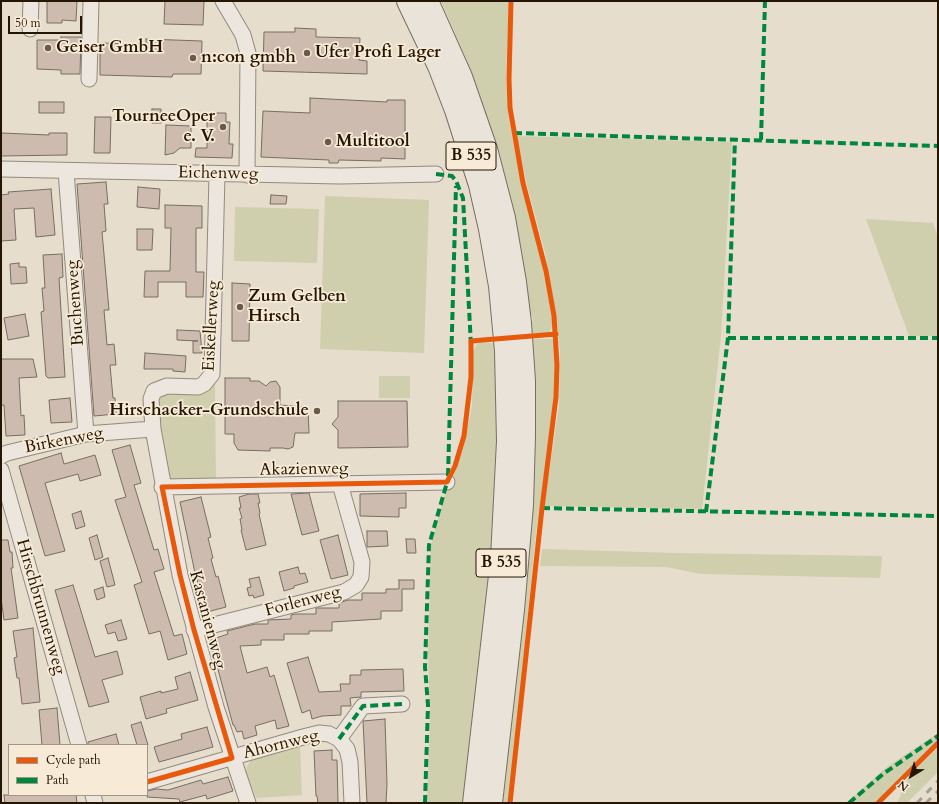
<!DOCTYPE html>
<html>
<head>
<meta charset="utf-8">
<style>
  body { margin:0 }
  #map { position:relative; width:939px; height:804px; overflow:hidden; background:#e7ddcd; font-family:Cardo,serif }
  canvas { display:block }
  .frame { position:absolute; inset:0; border:2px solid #241602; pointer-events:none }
  .legend { position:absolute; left:8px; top:744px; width:140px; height:52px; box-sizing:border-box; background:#f7ebd7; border:1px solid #a39682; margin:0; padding:5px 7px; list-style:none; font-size:12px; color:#241602 }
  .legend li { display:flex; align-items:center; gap:8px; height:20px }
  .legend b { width:20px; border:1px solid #a39682 }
  .north { position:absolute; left:891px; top:756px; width:40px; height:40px; -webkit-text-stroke:3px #f7ebd7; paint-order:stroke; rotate:218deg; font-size:11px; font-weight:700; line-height:16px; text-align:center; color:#241602 }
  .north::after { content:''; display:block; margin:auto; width:14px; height:18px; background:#241602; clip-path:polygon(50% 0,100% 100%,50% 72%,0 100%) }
  .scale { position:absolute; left:8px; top:16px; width:74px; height:18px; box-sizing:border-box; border:2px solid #241602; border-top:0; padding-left:5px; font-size:12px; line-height:14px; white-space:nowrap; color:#241602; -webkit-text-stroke:3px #f7ebd7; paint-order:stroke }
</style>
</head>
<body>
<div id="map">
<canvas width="939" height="804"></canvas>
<div class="frame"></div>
<ul class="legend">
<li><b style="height:5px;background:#e8590c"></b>Cycle path</li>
<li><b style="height:5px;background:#00873e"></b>Path</li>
</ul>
<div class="north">N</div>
<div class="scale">50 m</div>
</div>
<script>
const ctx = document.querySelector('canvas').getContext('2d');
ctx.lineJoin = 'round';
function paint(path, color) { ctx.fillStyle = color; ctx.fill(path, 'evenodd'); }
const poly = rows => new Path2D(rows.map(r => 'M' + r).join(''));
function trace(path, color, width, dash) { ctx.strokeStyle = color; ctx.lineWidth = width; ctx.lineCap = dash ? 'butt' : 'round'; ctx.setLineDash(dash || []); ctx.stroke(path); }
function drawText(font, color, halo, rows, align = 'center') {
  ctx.font = font + ' Cardo,serif'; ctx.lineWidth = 3.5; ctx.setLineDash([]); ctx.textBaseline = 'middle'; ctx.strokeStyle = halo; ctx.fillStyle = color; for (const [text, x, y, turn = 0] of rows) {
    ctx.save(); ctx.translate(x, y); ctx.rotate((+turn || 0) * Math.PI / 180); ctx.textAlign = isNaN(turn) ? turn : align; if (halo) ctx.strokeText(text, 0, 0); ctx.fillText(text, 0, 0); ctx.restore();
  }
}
const green = poly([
  [441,1,509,1,506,78,508,115,516,158,539,247,553,325,549,333,532,333,532,339,552,339,555,344,555,382,550,439,536,532,509,803,497,803,526,321,533,321,533,318,531,314,525,314,474,91,472,72],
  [517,136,732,142,721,336,702,509,544,506,559,406,560,352,556,316,546,256,527,185],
  [325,196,429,200,424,353,320,349],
  [235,207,319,209,317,263,234,261],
  [866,219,933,223,938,237,938,336,909,336],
  [478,343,499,343,502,449,468,803,427,803,430,720,428,651,431,546,444,497,457,468,465,442,472,406,473,351],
  [379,376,410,376,410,398,379,398],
  [215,382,216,480,171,480,167,476,157,404,160,396,166,392,203,392],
  [542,549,675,553,882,556,880,578,701,574,666,567,540,566],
  [938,733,938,740,875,803,846,803,888,766],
  [300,746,302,795,256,798,246,772,247,766,251,760],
  [938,747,938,772,907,803,897,803,909,776]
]);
const building = poly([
  [47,1,77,1,76,21,62,20,62,23,47,23,47,1],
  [165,1,204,1,203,25,164,24,165,1],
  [295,28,316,29,316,37,360,38,359,60,367,61,367,74,263,71,264,32,295,32,295,28],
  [61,37,81,37,80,74,61,74,61,70,37,69,37,40,61,40,61,37],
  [146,39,202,41,201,74,173,74,172,77,100,75,100,43,146,44,146,39],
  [310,98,387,102,387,100,405,100,405,159,381,158,381,161,339,160,338,163,329,163,329,160,261,157,263,111,310,113,310,98],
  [39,102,64,102,64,113,39,113,39,102],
  [152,109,161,109,161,123,152,123,152,109],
  [207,113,226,113,226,122,230,122,229,144,233,144,232,158,195,157,196,148,207,148,207,113],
  [95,117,111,117,110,153,94,153,95,117],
  [166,125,191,126,191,148,180,148,174,153,165,155,166,125],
  [1,133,49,135,49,133,67,133,67,155,1,156,1,133],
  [106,182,108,204,104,204,106,231,102,232,109,310,104,310,107,345,114,344,116,365,110,365,113,398,115,398,116,414,94,416,77,184,106,182],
  [138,187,160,189,159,209,137,207,138,187],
  [51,189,55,235,36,237,34,208,14,209,16,240,1,241,1,195,9,194,8,192,51,189],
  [271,195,287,196,286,204,270,204,271,195],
  [165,205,202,206,202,228,196,228,196,272,204,272,203,297,186,297,186,282,158,282,158,297,144,297,145,271,170,271,171,228,165,228,165,205],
  [137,229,153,229,152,250,137,250,137,229],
  [62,254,63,277,59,278,65,377,48,378,46,376,41,312,44,311,42,288,45,288,43,255,62,254],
  [19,263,19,267,26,267,27,283,11,284,10,264,19,263],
  [232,283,250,284,249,341,232,341,232,283],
  [25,314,29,336,8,340,4,318,25,314],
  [177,330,200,331,202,353,193,353,193,341,198,341,177,340,177,330],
  [145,353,186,356,185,372,173,371,173,369,144,369,145,353],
  [1,359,33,359,37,377,19,378,21,416,24,415,25,435,6,436,4,405,1,405,1,359],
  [225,378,250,378,250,381,259,381,266,386,270,382,276,381,280,387,280,405,308,407,309,433,295,433,293,447,288,449,283,448,270,448,270,451,238,450,234,443,234,434,225,434,225,378],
  [70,398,72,422,51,423,49,400,70,398],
  [338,401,407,401,408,447,338,448,338,430,332,424,338,417,338,401],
  [130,445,141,483,134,485,154,550,158,549,164,569,154,572,174,636,182,634,187,654,168,660,160,631,149,634,134,585,142,582,115,500,126,497,112,450,130,445],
  [61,453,64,464,95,455,101,475,80,481,78,474,45,483,65,551,45,556,19,466,61,453],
  [309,493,319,531,302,535,291,494,309,493],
  [406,493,406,508,399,508,399,517,360,516,360,494,406,493],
  [249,494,258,494,260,503,258,503,260,513,259,514,266,545,246,550,241,530,242,530,240,519,242,518,239,508,241,508,239,497,249,494],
  [201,497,211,537,208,538,213,558,211,559,216,577,218,576,226,607,207,612,195,573,180,502,201,497],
  [81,511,85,526,76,529,72,514,81,511],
  [367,531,387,531,388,546,367,547,367,531],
  [97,535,103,557,95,560,89,538,97,535],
  [338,535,348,575,331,579,320,540,338,535],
  [406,539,415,539,416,553,407,553,406,539],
  [1,540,8,540,10,552,12,552,13,568,11,568,18,618,4,620,1,598,1,540],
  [108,558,115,585,107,587,100,561,108,558],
  [298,567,300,574,305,573,308,582,294,586,294,588,284,591,279,572,298,567],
  [259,577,264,595,254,598,253,595,249,596,247,588,251,587,249,579,259,577],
  [399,580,414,580,414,589,402,589,402,611,381,611,381,619,332,622,332,631,309,631,309,634,284,634,284,640,261,640,261,645,240,646,247,673,267,667,270,677,274,675,289,726,277,729,275,720,255,726,257,735,244,739,242,731,237,732,234,725,233,725,210,640,228,634,227,631,255,624,268,624,268,620,291,619,291,615,295,614,316,614,316,608,339,608,339,603,348,600,362,600,362,593,386,593,386,589,399,589,399,580],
  [73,585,95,657,117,651,123,674,102,680,109,702,89,707,55,590,73,585],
  [103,587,105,597,97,600,94,590,103,587],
  [121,620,127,639,118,641,115,632,108,634,105,625,121,620],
  [33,628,40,702,22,704,19,678,17,678,14,658,17,657,13,631,33,628],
  [308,657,319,692,341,691,340,684,350,684,350,675,361,675,361,670,403,669,404,691,361,692,361,697,350,698,351,706,341,706,341,715,322,716,312,719,310,710,302,713,287,663,308,657],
  [190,672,198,700,166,709,167,713,146,719,140,697,161,691,161,693,178,689,175,677,190,672],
  [57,708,60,745,42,745,39,710,57,708],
  [385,719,387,784,386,803,367,803,363,721,385,719],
  [141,722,148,745,137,745,131,725,141,722],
  [207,727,213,747,159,762,154,747,182,739,181,734,207,727],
  [116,734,119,745,88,745,88,742,116,734],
  [332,750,332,760,337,760,338,803,318,803,317,796,316,796,314,751,332,750],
  [228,777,233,791,207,799,206,795,180,802,179,799,147,797,147,791,156,789,168,790,201,780,203,784,228,777],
  [4,795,76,795,77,803,5,803,4,795]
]);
const minor = poly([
  [223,1,243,35,248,53,247,175],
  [30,29,31,1],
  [89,79,91,1],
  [1,169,340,176,436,174],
  [66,171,86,434],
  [217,175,212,374,204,384,198,387,167,386,154,391,151,399,153,429,180,575,216,707,248,803],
  [1,456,7,453,86,434,153,429],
  [1,470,79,745],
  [162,487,447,482],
  [194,630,344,592,356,585,361,577,362,562,340,484],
  [339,739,363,706,402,704],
  [147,782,303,737,319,733,329,734,339,739,347,749,350,762,352,803],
  [93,795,95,803]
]);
const highway = poly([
  [408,1,439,66,456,110,480,185,490,229,500,286,506,351,508,441,502,558,474,803],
  [427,1,461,77,486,149,504,218,515,282,520,323,524,381,524,437,522,505,513,610,491,803]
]);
const rail = poly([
  [917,803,938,781],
  [926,803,938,791]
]);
const quiet = poly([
  [514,133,938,146],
  [761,140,765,1],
  [436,174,452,176,456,181,463,198,471,345],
  [728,338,938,338],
  [448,476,456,186],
  [542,508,938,516],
  [706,512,728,338,735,139],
  [339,739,363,706,402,704],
  [425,803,428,705,425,667,429,545,448,479],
  [849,803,883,774,938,736]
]);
const cycleway = poly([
  [147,782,232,758,194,630,180,575,162,487,447,482,455,466,464,436,471,377,471,341,556,334],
  [510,803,542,508,556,397,557,365,554,316,546,271,523,183,510,108,509,79,511,1],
  [878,803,938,743]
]);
const markers = [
  [48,48,4,"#685c49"],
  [307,53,4,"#685c49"],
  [193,58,4,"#685c49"],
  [223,127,4,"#685c49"],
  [328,142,4,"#685c49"],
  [240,307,4,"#685c49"],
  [317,411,4,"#685c49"]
];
const shields = [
  [471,156,50],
  [501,563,50]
];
const shieldNames = [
  ["B 535",471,156],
  ["B 535",501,563]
];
const poiNames = [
  ["Geiser GmbH",56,48],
  ["Ufer Profi Lager",315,53],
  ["n:con gmbh",201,58],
  ["TourneeOper",215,117,"right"],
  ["e. V.",215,137,"right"],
  ["Multitool",336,142],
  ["Zum Gelben",248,297],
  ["Hirsch",248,317],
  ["Hirschacker-Grundschule",309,411,"right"]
];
const streetNames = [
  ["Eichenweg",218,174,1],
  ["Buchenweg",76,303,-94],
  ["Eiskellerweg",212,326,-87],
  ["Birkenweg",64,441,-11],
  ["Akazienweg",304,470,-1],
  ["Forlenweg",303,602,-15],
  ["Hirschbrunnenweg",40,607,74],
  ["Kastanienweg",207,620,75],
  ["Ahornweg",281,745,-14]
];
paint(green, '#cfcead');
paint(building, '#cdbbaf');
trace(building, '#766e63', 1);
trace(minor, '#928a7e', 17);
trace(highway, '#766e63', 24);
trace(minor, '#ece6de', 15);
trace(highway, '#e9e3d9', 22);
trace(rail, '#a49f97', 3, [7, 7]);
trace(quiet, '#00873e', 4, [8, 4]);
trace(cycleway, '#e8590c', 5);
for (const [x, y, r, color] of markers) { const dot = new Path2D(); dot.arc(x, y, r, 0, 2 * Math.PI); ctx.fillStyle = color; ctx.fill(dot); trace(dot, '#f7ebd7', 1.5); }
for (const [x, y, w] of shields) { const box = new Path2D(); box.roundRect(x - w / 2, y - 14, w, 28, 3); ctx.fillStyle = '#f7ebd7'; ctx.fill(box); trace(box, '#241602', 1); }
drawText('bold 16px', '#241602', null, shieldNames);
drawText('bold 17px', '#241602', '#f7ebd7', poiNames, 'left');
drawText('17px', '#241602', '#f7ebd7', streetNames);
</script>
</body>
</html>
